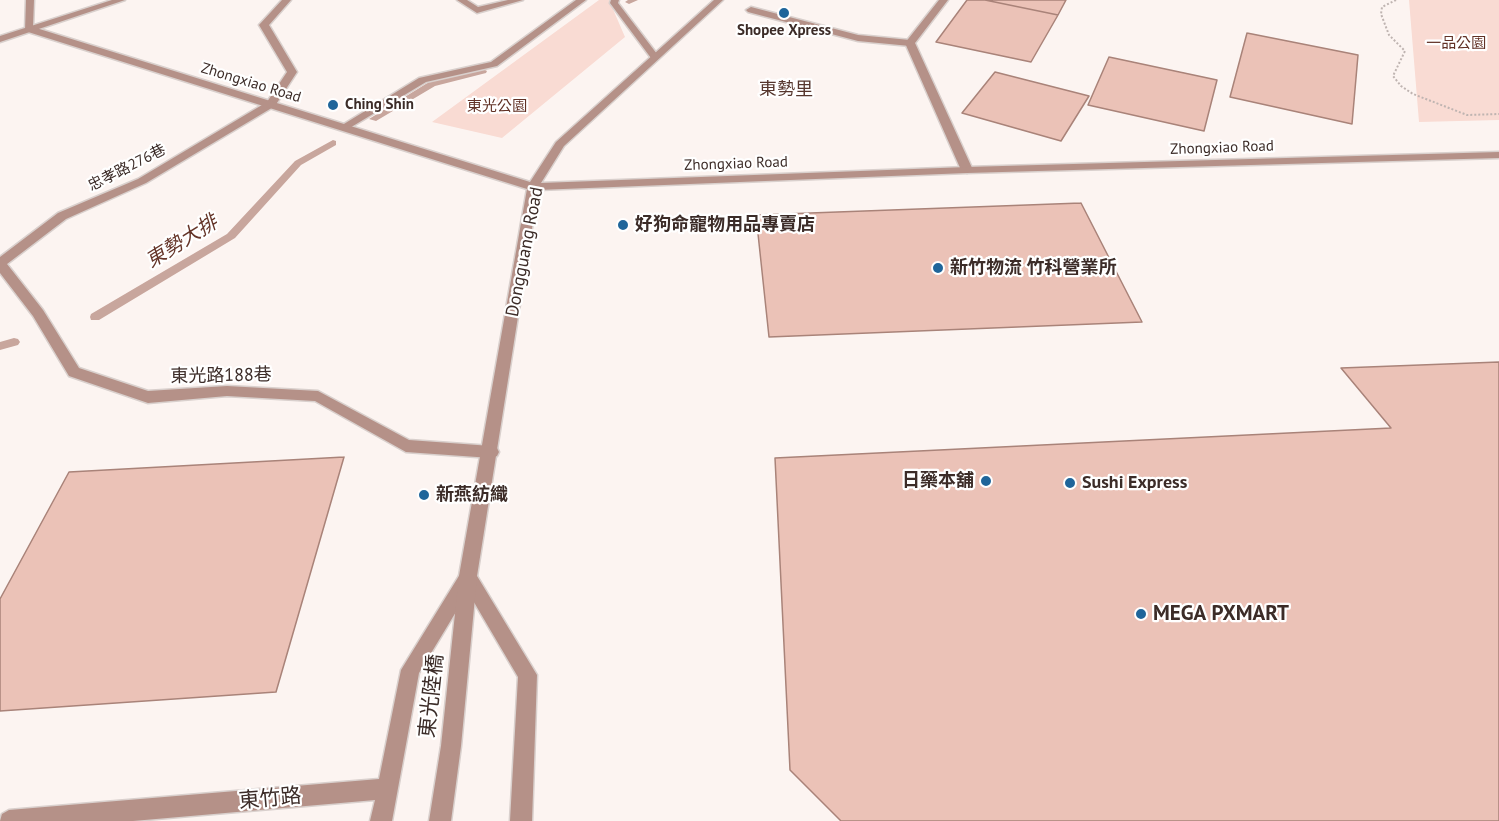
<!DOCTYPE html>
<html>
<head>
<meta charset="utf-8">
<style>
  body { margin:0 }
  canvas { display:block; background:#fcf4f1 }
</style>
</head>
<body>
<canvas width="1499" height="821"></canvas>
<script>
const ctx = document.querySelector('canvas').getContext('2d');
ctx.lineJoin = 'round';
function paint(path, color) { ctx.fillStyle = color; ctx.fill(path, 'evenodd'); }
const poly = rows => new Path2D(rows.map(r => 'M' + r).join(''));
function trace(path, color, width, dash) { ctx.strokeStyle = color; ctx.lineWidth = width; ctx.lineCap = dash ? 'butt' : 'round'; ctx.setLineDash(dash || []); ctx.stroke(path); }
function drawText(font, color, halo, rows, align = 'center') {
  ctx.font = font + ' "PT Sans","Noto Sans TC",sans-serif'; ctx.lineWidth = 4.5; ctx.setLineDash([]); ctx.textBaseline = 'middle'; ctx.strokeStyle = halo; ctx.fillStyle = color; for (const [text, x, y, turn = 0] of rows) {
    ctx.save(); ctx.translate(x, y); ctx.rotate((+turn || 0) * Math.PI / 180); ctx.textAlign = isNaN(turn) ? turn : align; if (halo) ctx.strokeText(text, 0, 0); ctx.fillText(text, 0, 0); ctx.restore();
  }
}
const green = poly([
  [599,0,609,0,625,37,502,138,432,122],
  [1409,0,1499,0,1499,120,1419,122]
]);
const stream = poly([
  [628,0,638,0,629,4,625,2,628,0],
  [483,69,487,71,486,73,435,86,376,121,369,119,429,82,483,69],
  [333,140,336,141,336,145,301,165,235,238,99,320,91,320,90,317,91,314,227,234,295,161,333,140],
  [14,338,18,339,20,342,18,345,0,350,0,342,14,338]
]);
const building = poly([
  [967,0,985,0,1058,15,1031,62,936,42,967,0],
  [985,0,1066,0,1058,15,985,0],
  [1247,33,1358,55,1352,124,1230,97,1247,33],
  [1109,57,1217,80,1204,131,1088,105,1109,57],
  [995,72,1089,96,1061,141,962,113,995,72],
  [1081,203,1142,322,769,337,756,215,1081,203],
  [1499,362,1499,821,841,821,790,770,775,458,1391,428,1341,368,1499,362],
  [344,457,276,692,0,711,0,599,69,472,344,457]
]);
const path = poly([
  [1396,0,1382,7,1381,14,1389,35,1405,51,1393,76,1401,86,1413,94,1467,115,1499,114]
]);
const service = poly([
  [282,0,291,0,269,25,297,72,275,106,146,183,66,219,7,264,43,310,79,368,148,391,227,386,318,391,409,440,491,446,497,448,499,452,497,456,491,458,406,452,315,401,227,396,148,403,69,376,33,316,0,273,0,257,58,213,138,179,267,102,287,72,259,25,282,0],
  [457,0,467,0,478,7,508,0,523,0,477,13,457,0],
  [576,0,586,0,497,66,426,82,348,129,344,130,339,127,419,78,491,62,576,0],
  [611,0,619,0,618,3,657,54,657,58,651,58,610,3,611,0],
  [751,7,858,35,910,40,915,43,910,46,858,41,748,12,746,10,751,7]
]);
const minor = poly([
  [112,0,125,0,0,42,0,36,112,0],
  [939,0,948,0,915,43,973,170,967,173,961,170,905,43,939,0],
  [468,568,474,571,537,675,532,821,510,821,518,677,468,592,419,673,392,821,370,821,375,800,133,821,0,821,2,814,9,810,379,779,401,670,462,571,468,568]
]);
const tertiary = poly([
  [26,0,34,0,33,27,530,182,556,142,714,0,723,0,564,146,541,183,967,167,1499,152,1499,158,967,173,538,190,477,576,461,746,451,821,429,821,441,746,459,576,527,189,25,31,26,0]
]);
const markers = [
  [784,13,6,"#1f659a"],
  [333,105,6,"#1f659a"],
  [623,225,6,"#1f659a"],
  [938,268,6,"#1f659a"],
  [986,481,6,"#1f659a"],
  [1070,483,6,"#1f659a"],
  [424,495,6,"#1f659a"],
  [1141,614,6,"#1f659a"]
];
const farPoinames = [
  ["Shopee Xpress",784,31],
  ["Ching Shin",345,105,"left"]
];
const farParknames = [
  ["一品公園",1456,44],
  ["東光公園",497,107]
];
const farStreetnames = [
  ["Zhongxiao Road",251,83,17],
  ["Zhongxiao Road",1222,148,-2],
  ["Zhongxiao Road",736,164,-2],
  ["忠孝路276巷",127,168,-27]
];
const farQuarternames = [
  ["東勢里",786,90]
];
const poiNames = [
  ["好狗命寵物用品專賣店",635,225],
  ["新竹物流 竹科營業所",950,268],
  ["日藥本舖",974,481,"right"],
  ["Sushi Express",1082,483],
  ["新燕紡織",436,495]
];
const streetNames = [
  ["Dongguang Road",525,252,-79],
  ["東光路188巷",221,376,-1]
];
const waterNames = [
  ["東勢大排",182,242,-32]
];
const nearPoinames = [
  ["MEGA PXMART",1153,614]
];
const nearStreetnames = [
  ["東光陸橋",432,696,-84],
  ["東竹路",270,799,-5]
];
paint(green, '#f9dbd3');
paint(stream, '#c8a69d');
paint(building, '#ebc2b7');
trace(building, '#a98379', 1.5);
trace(service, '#d9d0cd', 3);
trace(minor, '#d9d0cd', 3);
trace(tertiary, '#d9d0cd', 3);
trace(path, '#bfb4b1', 2, [2, 2]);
paint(service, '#b59188');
paint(minor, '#b59188');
paint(tertiary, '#b59188');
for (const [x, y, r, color] of markers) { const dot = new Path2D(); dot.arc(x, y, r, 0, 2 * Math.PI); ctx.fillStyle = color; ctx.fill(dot); trace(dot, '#fff', 2); }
drawText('bold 15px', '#3c2c28', '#fff', farPoinames);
drawText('15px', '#623226', '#fff', farParknames);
drawText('15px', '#3c2c28', '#fff', farStreetnames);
drawText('18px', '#56362d', '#fff', farQuarternames);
drawText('bold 18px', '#3c2c28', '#fff', poiNames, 'left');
drawText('18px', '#3c2c28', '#fff', streetNames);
drawText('italic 20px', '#653529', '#fff', waterNames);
drawText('bold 21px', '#3c2c28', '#fff', nearPoinames, 'left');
drawText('21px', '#3c2c28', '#fff', nearStreetnames);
</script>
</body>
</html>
